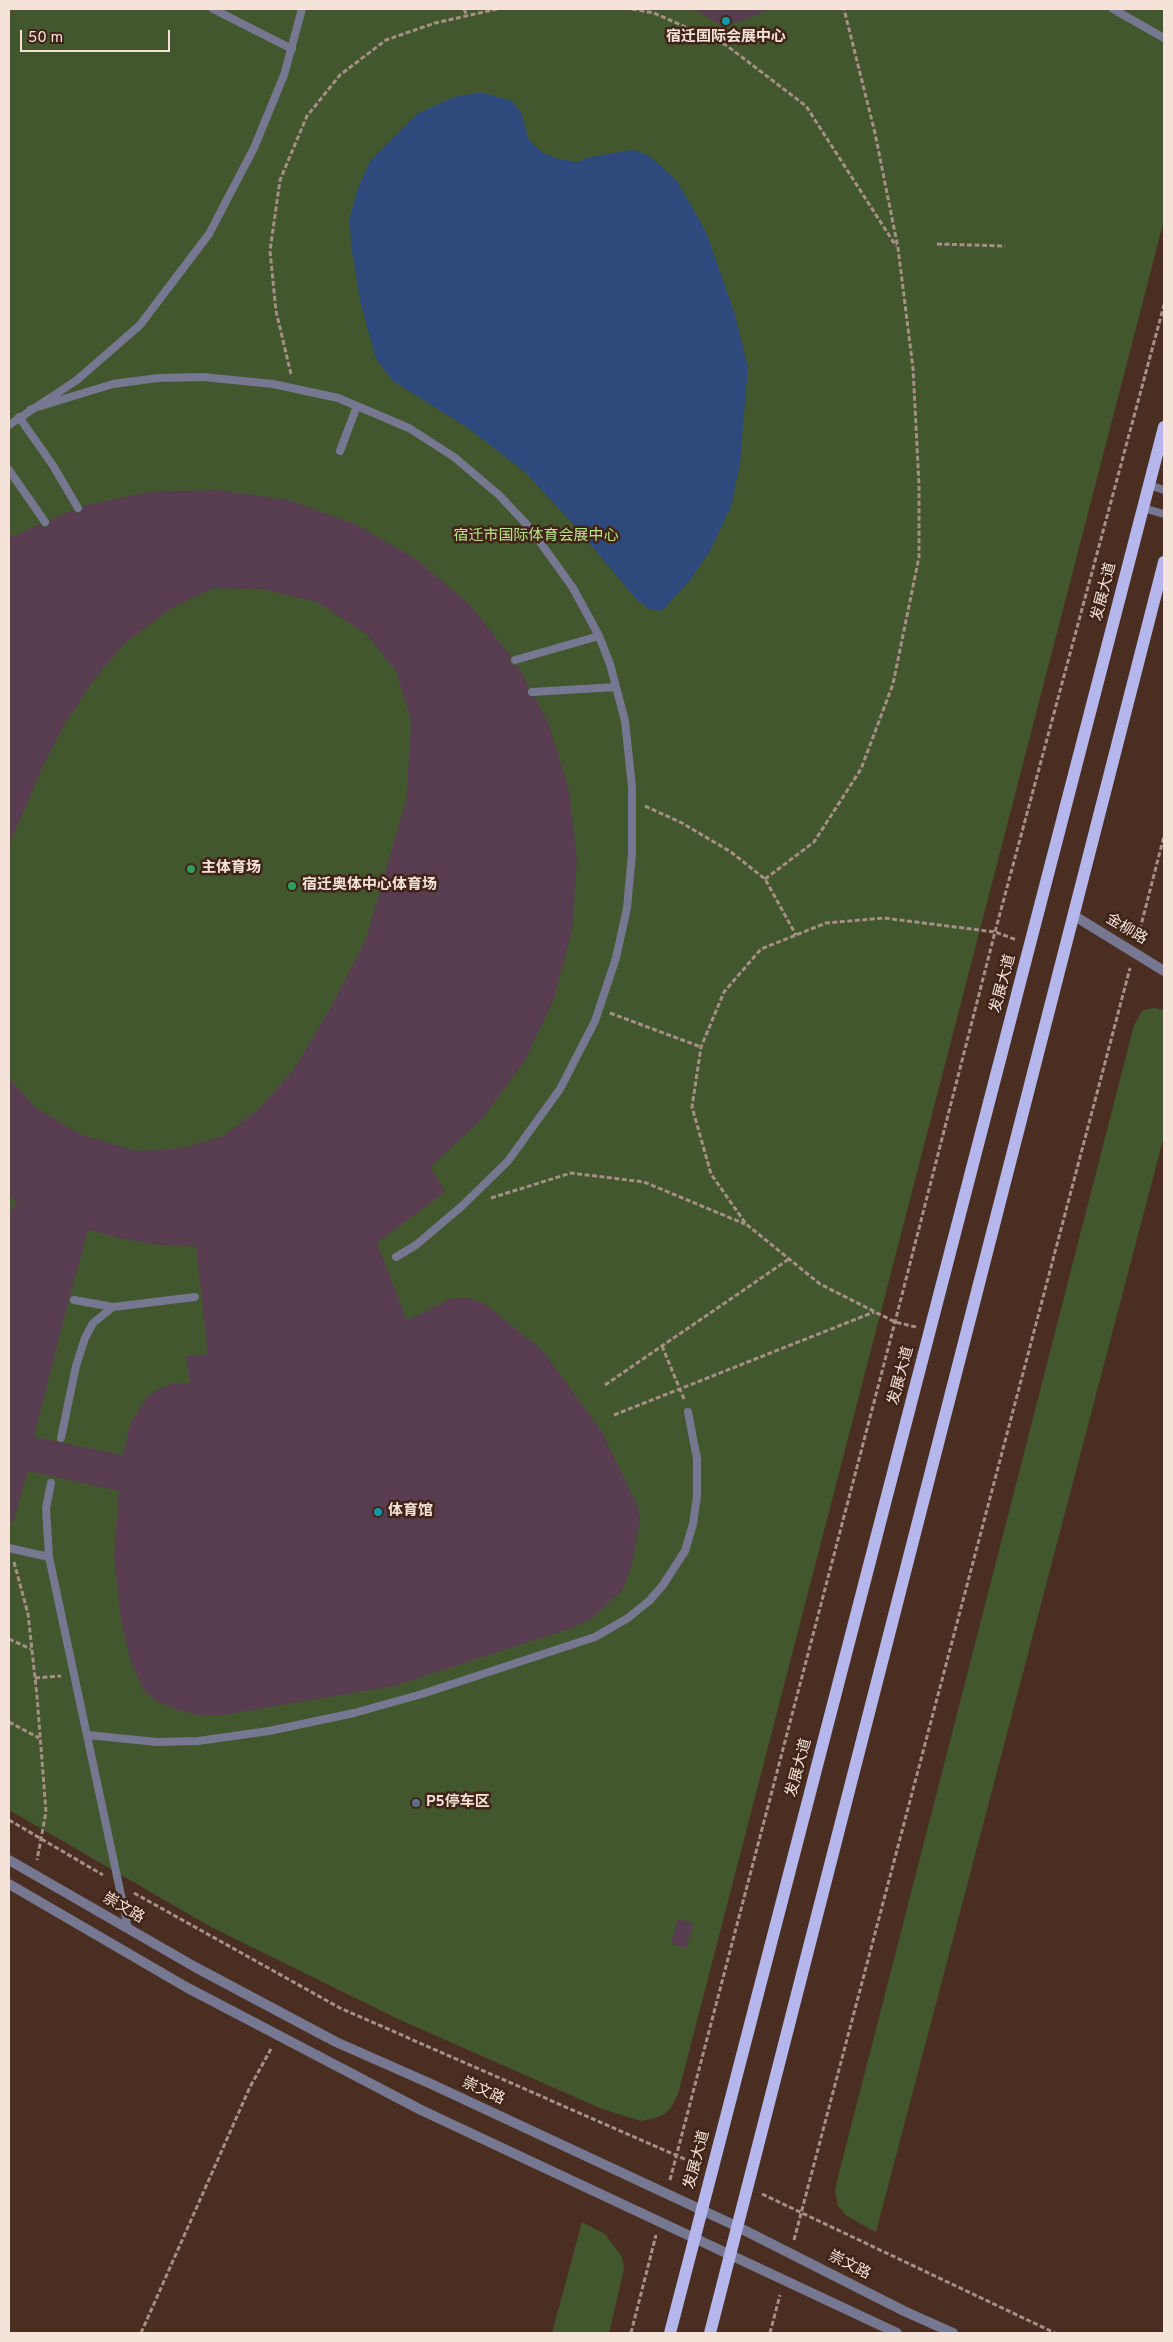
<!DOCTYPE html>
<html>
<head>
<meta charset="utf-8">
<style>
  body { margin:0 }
  #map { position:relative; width:1173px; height:2342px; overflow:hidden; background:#4a2e21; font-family:Overpass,sans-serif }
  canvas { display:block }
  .frame { position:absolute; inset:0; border:10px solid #f5e3da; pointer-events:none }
  .scale { position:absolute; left:20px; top:30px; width:150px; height:22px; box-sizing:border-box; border:2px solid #f5e3da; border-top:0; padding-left:6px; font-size:15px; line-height:18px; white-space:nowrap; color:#f5e3da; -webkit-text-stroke:4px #3f2417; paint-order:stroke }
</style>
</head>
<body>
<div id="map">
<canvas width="1173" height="2342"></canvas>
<div class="frame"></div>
<div class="scale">50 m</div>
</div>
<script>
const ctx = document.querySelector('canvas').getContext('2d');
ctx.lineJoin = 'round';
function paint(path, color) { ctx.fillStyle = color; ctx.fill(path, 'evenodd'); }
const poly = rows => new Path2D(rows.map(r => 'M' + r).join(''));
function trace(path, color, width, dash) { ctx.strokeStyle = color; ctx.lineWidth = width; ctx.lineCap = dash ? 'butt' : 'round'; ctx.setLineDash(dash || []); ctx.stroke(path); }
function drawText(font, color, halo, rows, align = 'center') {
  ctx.font = font + ' Overpass,"Noto Sans SC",sans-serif'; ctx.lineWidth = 5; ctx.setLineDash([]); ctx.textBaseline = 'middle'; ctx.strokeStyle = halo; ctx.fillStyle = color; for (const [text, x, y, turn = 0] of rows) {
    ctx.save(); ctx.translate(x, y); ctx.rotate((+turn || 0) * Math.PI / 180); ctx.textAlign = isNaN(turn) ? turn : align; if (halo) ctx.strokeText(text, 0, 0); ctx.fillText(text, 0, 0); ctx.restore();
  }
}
const green = poly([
  [9,9,1164,9,1164,220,678,2094,671,2108,663,2115,654,2118,641,2121,602,2109,398,2019,211,1927,9,1810],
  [1154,1008,1164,1010,1164,1136,876,2232,847,2216,838,2206,835,2191,838,2177,1134,1025,1143,1010],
  [582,2222,605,2234,622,2257,624,2270,609,2333,552,2333]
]);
const water = poly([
  [481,92,512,101,521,112,529,140,543,153,559,159,577,162,590,157,633,150,646,154,659,164,677,181,706,232,734,312,748,367,740,463,731,507,710,551,691,579,662,611,649,609,637,600,574,525,525,472,468,428,393,381,376,359,360,301,352,250,349,220,358,188,370,161,417,114,454,97]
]);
const building = poly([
  [694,9,766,9,767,11,723,27],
  [218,490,288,500,355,524,416,559,470,605,511,656,510,662,513,665,517,665,529,687,527,695,535,697,548,722,569,790,577,860,572,930,554,999,524,1062,482,1119,430,1167,445,1192,377,1243,407,1321,452,1298,470,1298,485,1304,543,1351,602,1432,637,1505,640,1519,632,1564,623,1590,591,1619,569,1629,394,1686,222,1715,200,1715,178,1710,158,1702,144,1691,131,1663,121,1620,114,1557,119,1491,28,1471,13,1522,9,1522,9,1216,17,1201,9,1196,9,1078,36,1108,82,1135,136,1151,183,1148,223,1136,259,1109,294,1069,330,1009,366,939,407,797,411,720,396,671,366,634,317,602,262,589,213,588,170,609,123,645,93,681,66,722,43,766,9,845,9,538,40,524,43,527,48,527,50,520,73,510,76,513,80,513,83,506,147,492],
  [88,1230,124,1239,160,1245,196,1246,208,1354,186,1356,190,1383,171,1384,157,1390,145,1400,130,1424,123,1455,34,1437,69,1299],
  [678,1919,693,1923,687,1948,671,1944]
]);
const path = poly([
  [464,9,467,16],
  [632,9,654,13,726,45,806,106,896,246],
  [937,244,1005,246],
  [291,374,276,311,270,251,280,180,307,116,340,75,386,40,435,23,497,9],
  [645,806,682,823,731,852,765,879,796,935],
  [765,879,814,842,861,769,893,684,919,557,919,485,913,368,898,248,875,133,844,9],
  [1138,937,1164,836],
  [610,1013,701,1047],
  [491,1198,571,1173,644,1182,745,1224],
  [916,1327,895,1322,820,1284,746,1224,711,1174,692,1107,701,1047,724,992,761,949,826,923,884,918,995,932,1017,940],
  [662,1346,684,1399],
  [605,1385,789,1259],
  [614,1415,874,1312],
  [14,1562,28,1614,37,1696,46,1812,37,1860],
  [9,1639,31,1649],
  [35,1678,61,1676],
  [9,1722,39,1738],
  [9,1820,103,1875],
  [134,1893,340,2008,698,2165],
  [670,2180,895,1322,995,932,1164,305],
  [762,2194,1055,2333],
  [794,2240,1130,968],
  [141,2333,250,2087,272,2047],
  [631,2333,656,2235],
  [770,2333,780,2295]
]);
const service = poly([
  [213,9,292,49],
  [1113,9,1164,38],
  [31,409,113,384,158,378,203,377,273,384,338,398,409,428,454,457,499,495,530,528,573,588,599,636,610,664,625,721,632,787,632,854,627,908,616,958,595,1021,560,1089,508,1161,462,1206,416,1245,396,1257],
  [19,417,52,464,78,508],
  [9,425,77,380,140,325,209,234,254,148,284,75,302,9],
  [340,451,357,406],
  [9,470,45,522],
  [1149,485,1164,490],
  [1143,508,1164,514],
  [515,660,599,636],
  [532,692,616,687],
  [74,1300,113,1307],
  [61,1438,76,1366,85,1338,93,1323,113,1307,195,1297],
  [9,1548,49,1557,128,1928],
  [49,1557,46,1508,51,1483],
  [87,1735,157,1742,198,1741,269,1731,354,1713,422,1694,595,1637,628,1618,649,1601,663,1585,685,1551,693,1524,697,1496,697,1459,688,1412]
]);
const minor = poly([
  [1073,915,1164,971]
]);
const tertiary = poly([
  [9,1860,195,1967,336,2042,429,2083,736,2226,904,2311,953,2333],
  [9,1884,186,1987,421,2110,897,2333]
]);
const primary = poly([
  [670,2333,1164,427],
  [710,2333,1164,562]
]);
const markers = [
  [726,21,5,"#0f9aa8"],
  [191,869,5,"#2e9e5b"],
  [292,886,5,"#2e9e5b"],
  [378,1512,5,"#0f9aa8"],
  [416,1803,5,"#5c6f8a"]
];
const poiNames = [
  ["宿迁国际会展中心",726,38,"center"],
  ["主体育场",201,869],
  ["宿迁奥体中心体育场",302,886],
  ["体育馆",388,1512],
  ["P5停车区",426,1803]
];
const parkNames = [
  ["宿迁市国际体育会展中心",536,537]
];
const streetNames = [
  ["发展大道",1105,592,-76],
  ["金柳路",1126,930,31],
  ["发展大道",1004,984,-75],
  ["发展大道",902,1376,-75],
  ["发展大道",800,1768,-75],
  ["崇文路",123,1909,30],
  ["崇文路",483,2092,25],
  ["发展大道",698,2160,-75],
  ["崇文路",849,2266,27]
];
paint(green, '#43572e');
paint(water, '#2e4a7c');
paint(building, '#583d50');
trace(path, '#a69085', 3, [5, 2.5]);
trace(service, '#767791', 8);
trace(minor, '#767791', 10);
trace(tertiary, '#767791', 10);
trace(primary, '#b4b6ec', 12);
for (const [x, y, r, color] of markers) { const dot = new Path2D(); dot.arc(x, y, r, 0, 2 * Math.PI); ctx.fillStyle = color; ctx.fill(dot); trace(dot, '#3f2417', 2); }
drawText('bold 15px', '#f5e3da', '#3f2417', poiNames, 'left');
drawText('15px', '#b9e38d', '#3f2417', parkNames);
drawText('15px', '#f5e3da', '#3f2417', streetNames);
</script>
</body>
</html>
